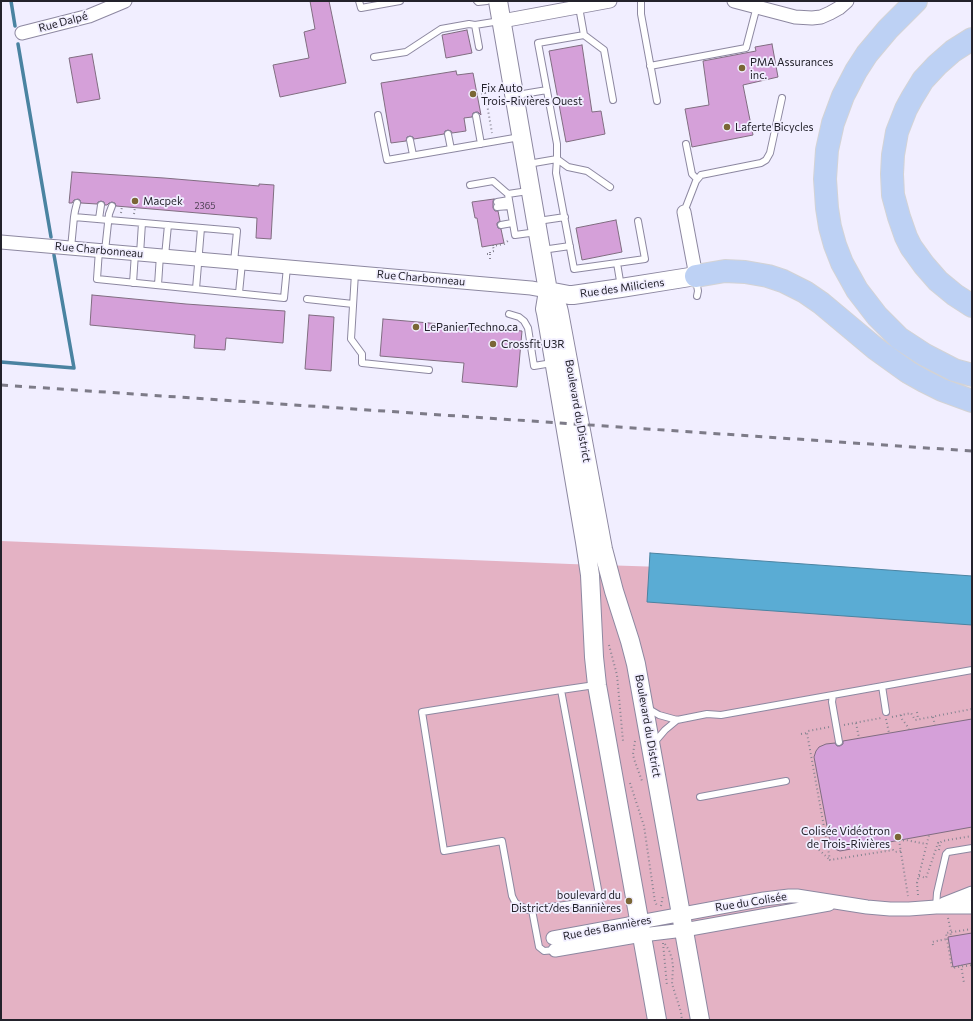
<!DOCTYPE html>
<html>
<head>
<meta charset="utf-8">
<style>
  body { margin:0 }
  #map { position:relative; width:973px; height:1021px; overflow:hidden; background:#f1eeff; font-family:Commissioner,sans-serif }
  canvas { display:block }
  .frame { position:absolute; inset:0; border:2px solid #23222b; pointer-events:none }
</style>
</head>
<body>
<div id="map">
<canvas width="973" height="1021"></canvas>
<div class="frame"></div>
</div>
<script>
const ctx = document.querySelector('canvas').getContext('2d');
ctx.lineJoin = 'round';
function paint(path, color) { ctx.fillStyle = color; ctx.fill(path, 'evenodd'); }
const poly = rows => new Path2D(rows.map(r => 'M' + r).join(''));
function trace(path, color, width, dash) { ctx.strokeStyle = color; ctx.lineWidth = width; ctx.lineCap = dash ? 'butt' : 'round'; ctx.setLineDash(dash || []); ctx.stroke(path); }
function drawText(font, color, halo, rows, align = 'center') {
  ctx.font = font + ' Commissioner,sans-serif'; ctx.lineWidth = 3.5; ctx.setLineDash([]); ctx.textBaseline = 'middle'; ctx.strokeStyle = halo; ctx.fillStyle = color; for (const [text, x, y, turn = 0] of rows) {
    ctx.save(); ctx.translate(x, y); ctx.rotate((+turn || 0) * Math.PI / 180); ctx.textAlign = isNaN(turn) ? turn : align; if (halo) ctx.strokeText(text, 0, 0); ctx.fillText(text, 0, 0); ctx.restore();
  }
}
const green = poly([
  [1,541,570,564,972,577,972,1020,1,1020]
]);
const water = poly([
  [650,553,972,576,972,625,647,602,650,553]
]);
const stream = poly([
  [11,1,15,26],
  [18,44,51,237],
  [1,362,74,368,54,255]
]);
const building = poly([
  [310,1,329,1,346,83,280,97,273,65,309,58,304,32,315,29,310,1],
  [467,30,472,53,446,58,442,35,467,30],
  [772,44,778,77,743,85,753,135,692,147,685,109,709,105,703,61,756,51,755,47,772,44],
  [582,45,592,112,601,111,605,134,566,142,549,51,582,45],
  [92,54,100,99,77,103,69,58,92,54],
  [456,71,457,75,473,73,481,115,478,112,476,112,473,113,472,117,464,118,466,131,452,133,451,131,448,130,445,131,444,134,414,139,413,137,410,136,407,137,406,141,391,143,381,83,456,71],
  [72,172,164,178,259,186,259,184,274,185,271,239,256,238,257,218,116,206,115,203,112,202,109,203,107,205,105,205,104,202,101,201,98,202,97,204,81,203,80,200,78,199,74,200,72,203,69,203,72,172],
  [494,199,493,201,493,208,495,211,498,211,500,221,497,223,497,225,498,228,501,229,504,243,482,247,477,218,475,218,472,202,494,199],
  [616,220,622,252,582,260,576,228,616,220],
  [92,295,186,304,285,311,283,343,226,338,225,350,194,348,195,335,90,325,92,295],
  [309,315,334,317,331,371,305,369,309,315],
  [383,319,522,331,517,387,462,382,464,363,380,356,383,319],
  [972,719,972,827,840,851,837,850,833,847,830,842,814,757,816,751,819,747,826,744,835,743,837,746,840,746,843,744,843,741,972,719],
  [972,933,972,963,953,967,948,937,972,933]
]);
const path = poly([
  [477,94,485,93,492,133],
  [121,213,122,206],
  [134,214,135,207],
  [493,245,493,246,504,244,509,240],
  [487,254,490,254,490,252,494,251,493,246],
  [490,254,490,259],
  [609,645,617,675,623,741],
  [917,712,918,719],
  [901,715,902,719,908,727,909,730],
  [892,717,911,713,915,720,972,709],
  [933,717,935,725],
  [886,719,889,733],
  [856,723,859,738],
  [844,725,881,718],
  [829,727,808,731,807,733,830,860,893,850,895,852,901,851],
  [801,734,807,733],
  [635,741,633,754,634,759,642,781],
  [630,783,644,826,655,902,658,907],
  [899,840,908,896],
  [899,841,906,840,926,844],
  [884,843,886,851],
  [816,847,830,860],
  [939,850,940,843,942,841,972,836],
  [919,876,926,878,938,843,940,844],
  [918,895,917,883,929,835],
  [661,906,663,895],
  [948,918,951,932,950,937],
  [972,929,946,933,952,968,972,965],
  [663,943,667,986],
  [665,944,669,950,672,959,673,967,672,984,681,1012,682,1020],
  [933,945,932,942,947,939],
  [961,965,964,983]
]);
const lane = poly([
  [359,1,361,8,400,1],
  [477,1,478,2,487,1],
  [641,1,641,14,657,101],
  [584,35,604,50,613,100],
  [479,47,475,25,500,21],
  [374,57,406,52,441,29,469,24,475,25],
  [650,66,746,48,757,6],
  [517,95,547,90],
  [378,115,387,160,520,137],
  [476,116,481,144],
  [448,134,451,149],
  [410,140,413,155],
  [686,144,692,174,697,179],
  [557,159,556,173,574,269,617,263,621,287],
  [557,159,568,167,587,171,610,187],
  [528,164,557,159,557,144,538,43,584,35,579,7],
  [470,185,493,181,508,194],
  [528,191,508,194,515,235,537,232],
  [497,202,509,200],
  [497,207,510,206],
  [684,212,696,181,701,175,761,163,766,160,770,153,782,98],
  [74,217,75,211,77,203],
  [99,219,101,205],
  [538,221,565,217],
  [501,225,512,223],
  [71,248,74,217,237,231,234,262],
  [99,250,97,279,284,298,287,267],
  [542,250,570,246],
  [105,251,109,214,112,206],
  [140,254,142,223],
  [165,256,168,225],
  [617,263,645,259,638,221],
  [355,273,351,339,362,354,362,363,429,370],
  [696,280,698,291,697,296],
  [133,283,135,253],
  [158,285,160,255],
  [196,289,201,228],
  [239,293,242,263],
  [307,299,353,304],
  [509,314,519,317,524,321,528,328,534,366,552,363],
  [882,686,886,712],
  [561,690,600,900,529,910,520,906,515,902,512,896,502,841,444,851,422,712,561,690],
  [561,690,595,685],
  [833,695,832,702,839,742],
  [647,708,659,715,677,720,707,714,721,715,972,670],
  [653,744,665,730,677,720],
  [700,797,786,781],
  [936,907,937,893,946,854,948,852,972,848],
  [532,910,539,947,544,951,555,950]
]);
const street = poly([
  [734,1,795,17,812,18,821,17,830,13,839,8,847,1],
  [502,21,610,1],
  [22,33,89,16,125,1],
  [684,212,696,276],
  [1,242,531,288,548,291],
  [944,904,972,893],
  [553,938,764,899,789,896,797,896,867,907,890,909,909,909,936,907,972,907],
  [555,950,642,935,684,930,829,904]
]);
const secondary = poly([
  [498,1,548,291,545,309,546,313,585,542,590,575,594,657,597,685,657,1020],
  [548,291,558,308,559,312,603,549,614,591,630,641,636,664,700,1020],
  [548,291,569,295,573,295,621,288,696,276]
]);
const highway = poly([
  [916,1,888,29,867,54,856,71,843,96,833,123,827,150,825,179,827,208,830,227,835,245,842,263,857,290,877,316,899,338,925,355,954,370,972,375],
  [972,39,953,51,937,65,923,80,912,98,906,109,897,132,893,155,892,174,893,195,899,217,906,237,911,247,924,265,938,281,955,295,972,306],
  [696,276,725,271,745,272,768,276,783,281,805,292,821,303,876,349,908,372,924,381,942,390,972,401]
]);
const rail = poly([
  [1,385,972,451]
]);
const markers = [
  [742,68,4,"#7a6635"],
  [473,94,4,"#7a6635"],
  [727,127,4,"#7a6635"],
  [135,201,4,"#7a6635"],
  [416,327,4,"#7a6635"],
  [493,344,4,"#7a6635"],
  [898,837,4,"#7a6635"],
  [629,901,4,"#7a6635"]
];
const numberNames = [
  ["2365",205,206]
];
const streetNames = [
  ["Rue Dalpé",63,22,-15],
  ["Rue Charbonneau",99,250,5],
  ["Rue Charbonneau",421,278,5],
  ["Rue des Miliciens",622,288,-8],
  ["Boulevard du District",578,411,80],
  ["Boulevard du District",648,726,80],
  ["Rue du Colisée",751,902,-9],
  ["Rue des Bannières",607,928,-11]
];
const poiNames = [
  ["PMA Assurances",750,62],
  ["inc.",750,75],
  ["Fix Auto",481,88],
  ["Trois-Rivières Ouest",481,101],
  ["Laferte Bicycles",735,127],
  ["Macpek",143,201],
  ["LePanierTechno.ca",424,327],
  ["Crossfit U3R",501,344],
  ["Colisée Vidéotron",890,831,"right"],
  ["de Trois-Rivières",890,844,"right"],
  ["boulevard du",621,895,"right"],
  ["District/des Bannières",621,908,"right"]
];
paint(green, '#e4b2c4');
paint(water, '#5aacd4');
trace(water, '#4a83a1', 1);
trace(stream, '#4a83a1', 3.5);
paint(building, '#d5a0d9');
trace(building, '#806d81', 1);
trace(lane, '#8d88a1', 8);
trace(street, '#8d88a1', 15);
trace(secondary, '#8d88a1', 20);
trace(highway, '#d3d3d5', 24);
trace(path, '#878592', 2, [1, 3]);
trace(lane, '#fff', 6);
trace(street, '#fff', 13);
trace(secondary, '#fff', 18);
trace(highway, '#bdd1f4', 22);
trace(rail, '#7d7b88', 3, [7, 7]);
for (const [x, y, r, color] of markers) { const dot = new Path2D(); dot.arc(x, y, r, 0, 2 * Math.PI); ctx.fillStyle = color; ctx.fill(dot); trace(dot, '#f1eeff', 1.5); }
drawText('9px', '#504256', null, numberNames);
drawText('11px', '#23222b', '#f1eeff', streetNames);
drawText('11px', '#23222b', '#f1eeff', poiNames, 'left');
</script>
</body>
</html>
